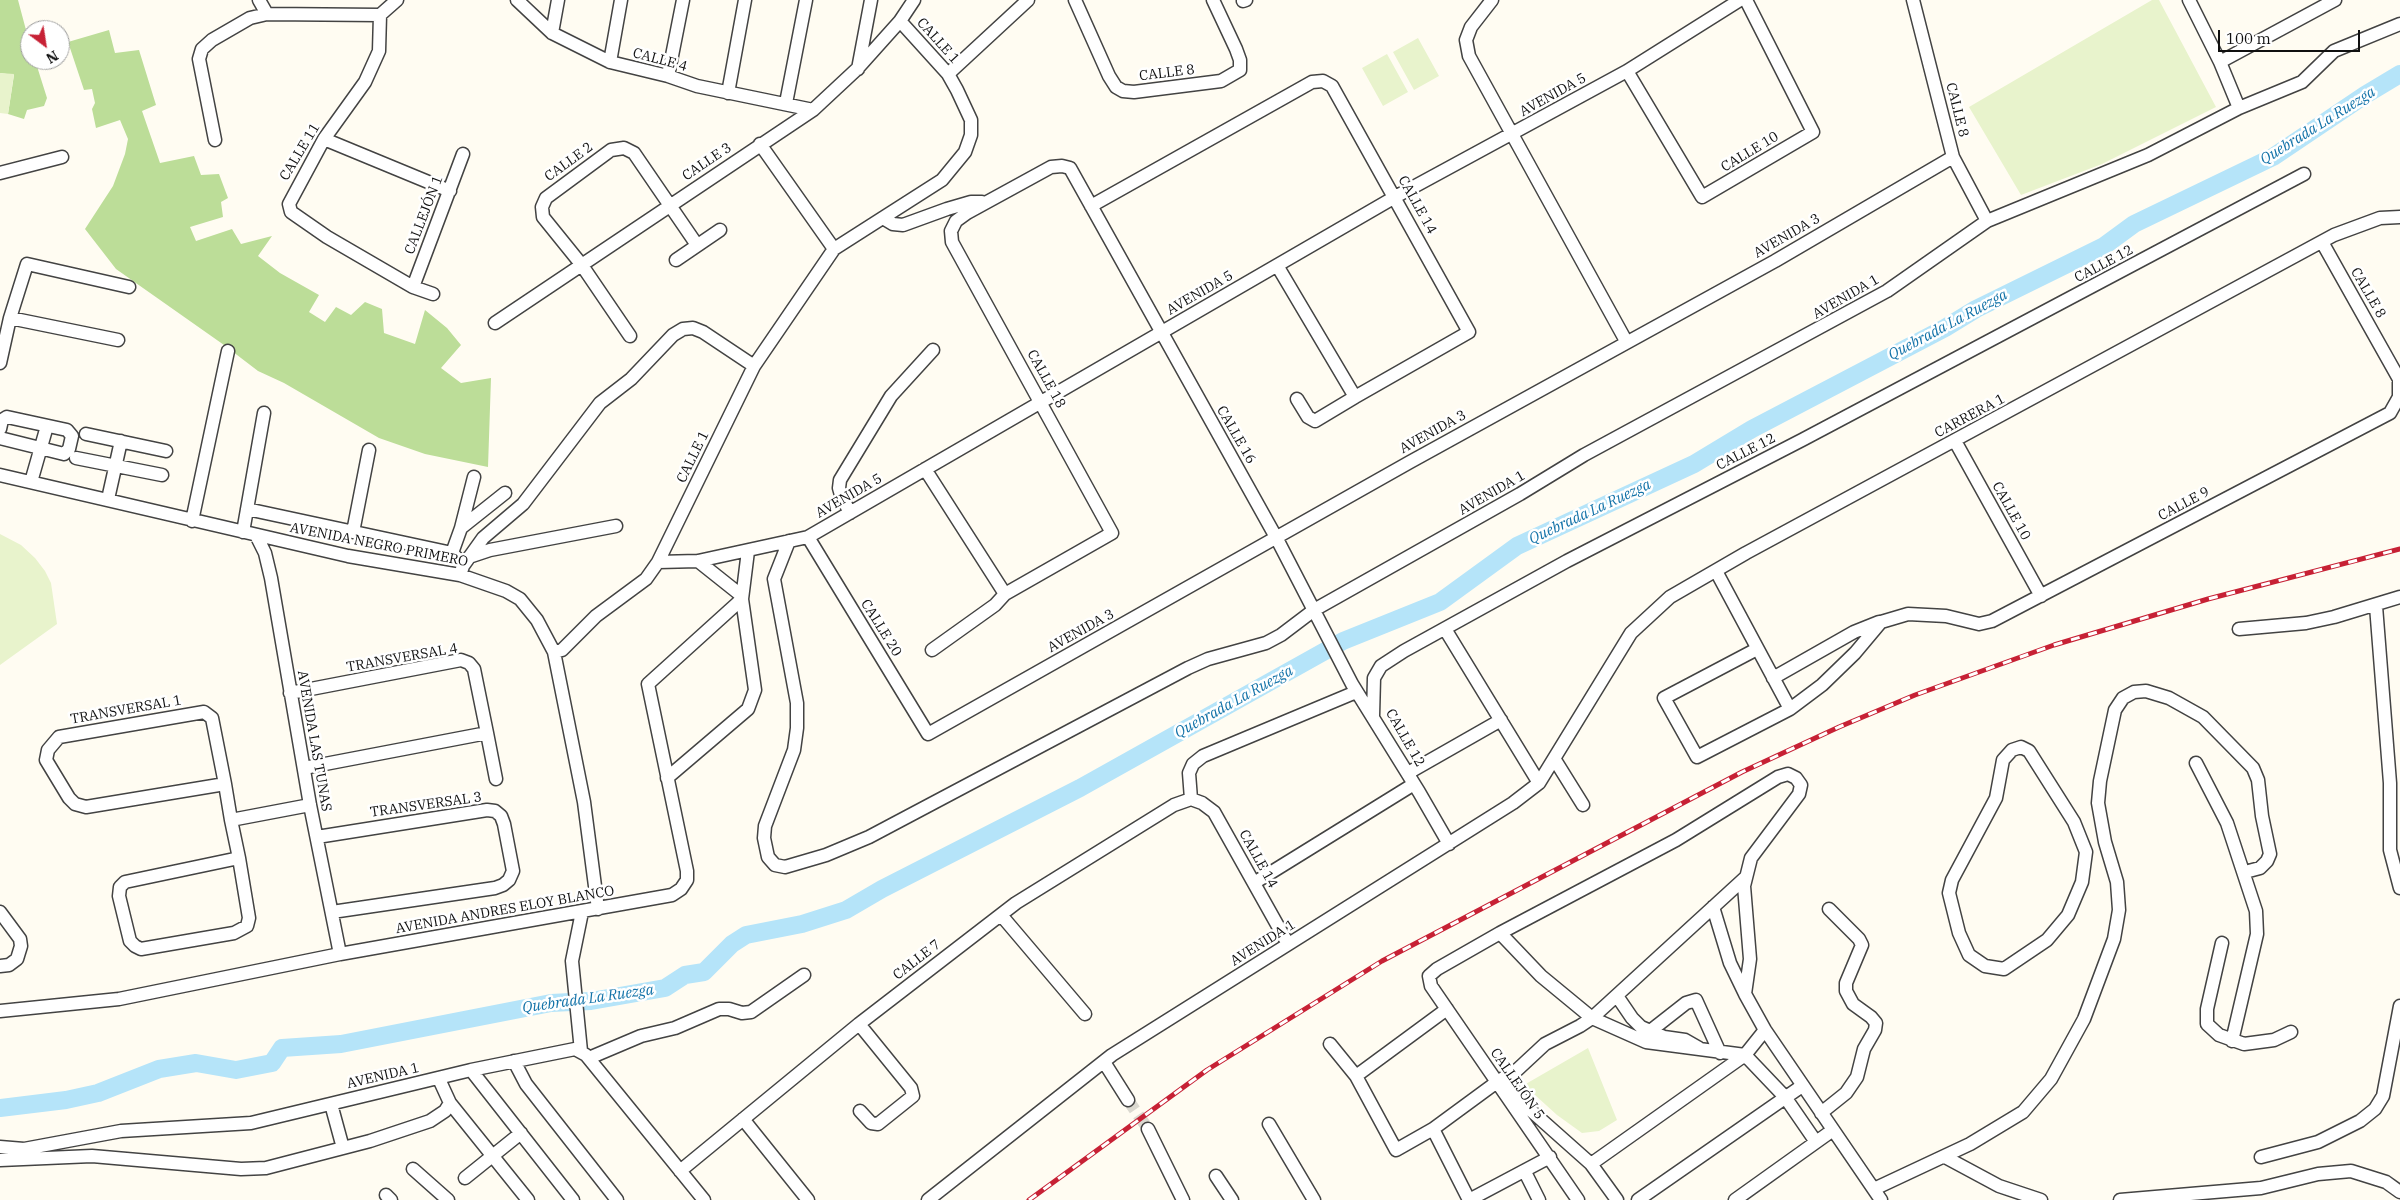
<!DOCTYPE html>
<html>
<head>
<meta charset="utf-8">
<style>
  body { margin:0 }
  #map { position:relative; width:2400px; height:1200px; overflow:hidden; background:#fffcf2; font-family:"IBM Plex Serif",serif }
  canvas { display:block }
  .north { position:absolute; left:20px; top:20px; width:50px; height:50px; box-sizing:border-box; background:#fff; border:1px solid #9f9f9f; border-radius:50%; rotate:149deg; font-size:14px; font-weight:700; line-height:20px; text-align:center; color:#101010 }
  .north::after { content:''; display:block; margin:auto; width:18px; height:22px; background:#c72135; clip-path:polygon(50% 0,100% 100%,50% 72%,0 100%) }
  .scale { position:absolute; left:2218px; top:30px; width:142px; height:22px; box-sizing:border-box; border:2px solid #101010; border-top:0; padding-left:6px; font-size:15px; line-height:18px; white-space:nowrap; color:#101010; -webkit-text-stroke:4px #fff; paint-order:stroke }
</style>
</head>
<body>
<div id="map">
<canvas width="2400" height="1200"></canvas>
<div class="north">N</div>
<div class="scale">100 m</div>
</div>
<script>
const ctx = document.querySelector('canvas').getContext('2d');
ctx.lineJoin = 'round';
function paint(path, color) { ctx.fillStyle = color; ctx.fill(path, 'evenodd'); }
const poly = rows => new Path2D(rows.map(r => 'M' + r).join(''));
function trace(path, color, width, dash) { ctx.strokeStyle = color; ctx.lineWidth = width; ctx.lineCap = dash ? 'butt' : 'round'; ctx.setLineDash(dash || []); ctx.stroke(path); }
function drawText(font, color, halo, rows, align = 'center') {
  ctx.font = font + ' "IBM Plex Serif",serif'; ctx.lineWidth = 5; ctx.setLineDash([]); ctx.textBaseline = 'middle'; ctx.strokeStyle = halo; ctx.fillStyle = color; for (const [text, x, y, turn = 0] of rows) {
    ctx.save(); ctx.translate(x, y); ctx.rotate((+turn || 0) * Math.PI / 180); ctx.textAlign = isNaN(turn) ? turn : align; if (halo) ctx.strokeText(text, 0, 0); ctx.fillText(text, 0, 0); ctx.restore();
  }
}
const forest = poly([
  [0,0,18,0,30,45,30,60,35,60,47,98,44,106,27,110,24,119,8,114,14,75,0,73],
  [109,30,115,53,139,50,156,105,142,111,160,163,194,156,201,175,219,174,228,198,221,202,223,217,190,227,196,241,232,229,241,244,272,236,258,256,280,273,319,295,309,312,325,322,336,307,351,315,365,302,382,309,384,333,415,344,425,310,447,328,461,345,441,368,461,383,491,378,488,467,425,454,379,438,284,383,258,371,224,345,116,269,85,229,113,186,125,154,128,139,120,120,96,128,92,109,95,103,92,89,84,90,68,42]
]);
const pitch = poly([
  [2152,0,2159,0,2216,107,2102,164,2021,195,1969,107],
  [1418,38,1439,76,1414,90,1393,52],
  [1387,54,1408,92,1383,106,1362,68],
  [0,73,14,74,8,114,0,113],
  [0,534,21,545,35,558,45,571,51,583,57,624,0,665],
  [1588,1048,1617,1120,1599,1131,1582,1133,1557,1115,1524,1085]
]);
const river = poly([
  [0,1108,66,1100,98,1093,159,1069,196,1063,236,1070,272,1063,282,1048,341,1044,551,1003,591,1001,665,988,685,975,704,972,732,944,746,935,802,924,846,910,882,889,1080,788,1343,641,1440,602,1517,546,1694,464,1752,429,1945,328,1976,309,2104,246,2134,224,2273,157,2365,95,2400,74]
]);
const minorTunnel = poly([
  [1128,1100,1148,1129]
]);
const minor = poly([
  [259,0,267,14,380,15,397,0],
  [517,0,552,33,610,62,668,76,697,86,813,110],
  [1075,0,1109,76,1116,87,1123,91,1134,92,1221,81,1240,70,1240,60,1236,49,1213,0],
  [1492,0,1471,27,1466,40,1469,56,1626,341],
  [1913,0,1953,157,1987,221],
  [1243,1,1246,0],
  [380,15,379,51,365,82,324,139,289,204,291,212,327,237,413,287,433,294],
  [552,33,558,0],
  [610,62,621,0],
  [2220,62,2335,0],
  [858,69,871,0],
  [1627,71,1702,197,1813,132,1746,0],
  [948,74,1028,0],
  [668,76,683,0],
  [728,93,745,0],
  [786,103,806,0],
  [2239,108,2302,82,2334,51,2400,24],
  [324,139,450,191],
  [215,140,199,59,202,49,212,40,250,18,267,14],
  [760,144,834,249],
  [0,173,62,157],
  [1091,206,1312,82,1323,81,1332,86,1469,332,1355,397,1278,267],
  [883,218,893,224,903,225,947,209,971,202,982,202],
  [676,260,720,230],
  [413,287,463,154],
  [10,318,118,340],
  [495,323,813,110,857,69,900,21,914,0],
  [630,336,581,264,543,217,542,207,546,198,611,150,624,148,634,153,697,245],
  [0,363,10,318,27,264,129,287],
  [1297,399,1308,417,1315,421,1355,397],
  [0,429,2,420,7,417,67,430,72,436,69,449,64,454,0,438],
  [86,434,166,451],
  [1955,441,2041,596],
  [76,458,162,475],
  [925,469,1005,594,1112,533,952,242,951,231,956,221,967,213,1051,167,1062,166,1070,168,1277,539,1352,684,1419,792,1449,844],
  [0,475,348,556,460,575,506,591,520,599,537,620,554,652,584,802,598,909],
  [31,482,47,426],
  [108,499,121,441],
  [247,509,452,553],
  [850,513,841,495,839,488,840,480,891,396,933,350],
  [192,521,228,351],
  [461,528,505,493],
  [243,532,264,413],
  [353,532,369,450],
  [256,535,265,553,271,578,310,805,340,954],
  [808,537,928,734,1410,462,1775,261,1953,157],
  [789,541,774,579,797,703,797,728,794,750,765,826,764,838,768,857,775,865,785,867,826,855,869,837,1188,668,1208,659,1266,643,1281,635,1314,610,1520,494,1584,455,1887,291,1987,221,2148,155,2239,108,2220,62,2189,0],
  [469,557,490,550,616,526],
  [458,559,452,553,461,528,474,477],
  [698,561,742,596],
  [658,562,698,561,808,537,1395,197,1627,71,1740,0],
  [1716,571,1790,709],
  [460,575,463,566,483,538,523,504,600,403,631,379,673,335,683,329,693,328,703,332,754,366],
  [2376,606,2390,783,2390,850,2400,888],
  [1445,629,1539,783],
  [2239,629,2306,623,2334,617,2400,597],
  [1757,649,1664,698,1697,757,1790,709,1822,685,1855,653,1881,622,1908,614,1946,616,1979,624,1992,621,2390,413,2399,397,2399,379,2322,242],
  [932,650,995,605,1005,594],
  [554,652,562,650,596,616,646,579,658,562,754,366,834,249,942,180,965,152,971,135,971,120,957,90,948,74,900,21],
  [1773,678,1854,632,1879,622],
  [290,693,461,660,469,663,474,669,487,733,304,768],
  [1373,716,1374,678,1381,666,1404,651,1567,561,1802,440,2304,174],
  [487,733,496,779],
  [2021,747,2029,751,2074,822,2086,852,2082,882,2068,915,2047,940,2004,969,1985,966,1969,955,1959,933,1949,893,1952,880,1996,798,2003,760,2012,750,2021,747],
  [1555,760,1583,805],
  [2196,763,2227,823,2256,911,2257,934,2232,1041],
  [1408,773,1501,720],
  [667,778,748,709,755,690,742,599,748,551],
  [225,784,86,807,75,804,69,798,46,760,48,750,59,737,204,712,212,718,225,784,231,820,239,858,249,918,247,926,234,933,141,949,135,946,130,941,119,896,120,887,125,882,239,858],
  [1191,799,1189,773,1193,764,1203,756,1356,692],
  [1191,799,1202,803,1214,812,1288,944],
  [231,820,310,805],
  [317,837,487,810,495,811,501,816,504,824,513,871,509,880,503,885,495,888,332,912],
  [1746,877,1592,1018,1646,1042,1745,1055,1765,1030],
  [1254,883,1414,784],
  [1713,907,1730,963,1745,994],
  [0,912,20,939,21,946,17,959,9,965,0,966],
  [1001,915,1085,1014],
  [2222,943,2207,1009,2207,1024,2219,1035,2244,1044,2274,1040,2291,1032],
  [1617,996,1632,1018,1641,1027,1664,1037,1685,1040,1699,1048],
  [1447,1009,1356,1076,1396,1150,1433,1129,1497,1082,1517,1070,1545,1044,1580,1026,1592,1018,1541,976,1500,933],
  [0,1011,119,999,340,954,672,895,681,889,687,880,687,871,648,684,742,599],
  [859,1024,911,1088,913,1096,878,1124,871,1123,860,1111],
  [1649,1032,1686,1003,1696,1000,1720,1053],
  [1330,1044,1356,1076],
  [581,1051,572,961,582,912],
  [589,1058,641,1036,675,1028,719,1009,729,1009,742,1013,751,1012,804,975],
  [514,1061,526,1084,617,1200],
  [1104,1062,1128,1100],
  [471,1070,573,1200],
  [1505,1077,1528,1108,1591,1164,1617,1200],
  [450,1103,528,1200],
  [331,1104,343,1148],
  [1821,1113,1846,1093,1857,1077,1864,1049,1875,1030,1876,1023,1871,1017,1853,1004,1846,991,1846,983,1862,945,1859,939,1829,909],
  [743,1119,808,1200],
  [1269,1124,1314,1200],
  [1148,1129,1183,1200],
  [1433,1129,1469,1200],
  [0,1147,24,1149,121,1131,251,1123,471,1070,575,1049,586,1055,704,1200],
  [1945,1157,1999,1186,2041,1200],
  [2261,1157,2318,1142,2360,1121,2375,1109,2383,1096,2400,1006],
  [0,1160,92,1156,241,1169,266,1168,370,1141,430,1121,445,1111,450,1103,439,1079],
  [1591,1164,1745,1055,1785,1097,1816,1142],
  [413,1169,448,1200],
  [680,1171,859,1024,1016,903,1174,805,1191,799],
  [1525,1172,1539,1200],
  [1216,1176,1232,1200],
  [465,1178,521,1133],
  [1874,1189,1970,1144,2023,1112,2051,1079,2084,1019,2114,939,2119,910,2117,882,2105,842,2098,803,2100,781,2115,710,2123,698,2134,692,2146,691,2169,698,2203,717,2253,768,2258,780,2262,816,2270,854,2267,861,2260,868,2245,872],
  [386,1195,391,1200],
  [928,1200,1112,1055,1513,803,1539,783,1631,633,1670,597,1746,553,2334,235,2380,218,2400,217],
  [1469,1200,1550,1157],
  [1578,1200,1431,986,1429,976,1437,969,1500,933,1676,840,1778,777,1788,774,1796,778,1801,785,1799,794,1751,858,1744,886,1750,959,1745,994,1765,1030,1881,1200],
  [1638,1200,1802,1086],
  [1735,1200,1833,1130],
  [2120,1200,2261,1188,2318,1174,2351,1171,2386,1182,2400,1192]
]);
const rail = poly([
  [1029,1200,1207,1070,1382,961,1742,772,1839,727,1915,695,2054,645,2208,599,2400,549]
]);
const streetNames = [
  ["CALLE 1",938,41,48],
  ["CALLE 4",660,60,15],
  ["CALLE 8",1167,73,-7],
  ["AVENIDA 5",1553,95,-29],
  ["CALLE 8",1957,110,76],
  ["CALLE 11",300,152,-59],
  ["CALLE 10",1750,152,-31],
  ["CALLE 2",569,162,-36],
  ["CALLE 3",707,162,-34],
  ["CALLE 14",1417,205,61],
  ["CALLEJÓN 1",424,215,-69],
  ["AVENIDA 3",1787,236,-30],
  ["CALLE 12",2104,264,-28],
  ["AVENIDA 5",1200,293,-30],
  ["CALLE 8",2368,293,60],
  ["AVENIDA 1",1846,297,-30],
  ["CALLE 18",1046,379,61],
  ["CARRERA 1",1970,416,-28],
  ["AVENIDA 3",1433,432,-29],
  ["CALLE 16",1236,435,60],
  ["CALLE 12",1746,452,-27],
  ["CALLE 1",693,457,-64],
  ["AVENIDA 1",1492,493,-30],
  ["AVENIDA 5",849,496,-30],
  ["CALLE 9",2184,504,-28],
  ["CALLE 10",2011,511,61],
  ["AVENIDA NEGRO PRIMERO",379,545,11],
  ["CALLE 20",881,628,58],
  ["AVENIDA 3",1081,631,-29],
  ["TRANSVERSAL 4",402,658,-10],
  ["TRANSVERSAL 1",126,710,-10],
  ["CALLE 12",1405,738,60],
  ["AVENIDA LAS TUNAS",314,741,80],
  ["TRANSVERSAL 3",426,805,-8],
  ["CALLE 14",1258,859,61],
  ["AVENIDA ANDRES ELOY BLANCO",505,910,-10],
  ["AVENIDA 1",1263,943,-32],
  ["CALLE 7",917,960,-38],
  ["AVENIDA 1",383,1076,-13],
  ["CALLEJÓN 5",1517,1084,55]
];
const waterNames = [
  ["Quebrada La Ruezga",2318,126,-32],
  ["Quebrada La Ruezga",1948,325,-28],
  ["Quebrada La Ruezga",1590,512,-25],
  ["Quebrada La Ruezga",1234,702,-29],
  ["Quebrada La Ruezga",588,999,-8]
];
paint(forest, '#bcdd98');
paint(pitch, '#e8f3cc');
trace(river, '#b5e4f9', 18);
trace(minorTunnel, '#dbd9d0', 12, [12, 6]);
trace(minor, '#434343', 15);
trace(minor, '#fff', 12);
trace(rail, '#c72135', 5);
trace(rail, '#fff', 3, [9]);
drawText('14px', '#101010', '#fff', streetNames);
drawText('italic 15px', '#1272a8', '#fff', waterNames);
</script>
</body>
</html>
